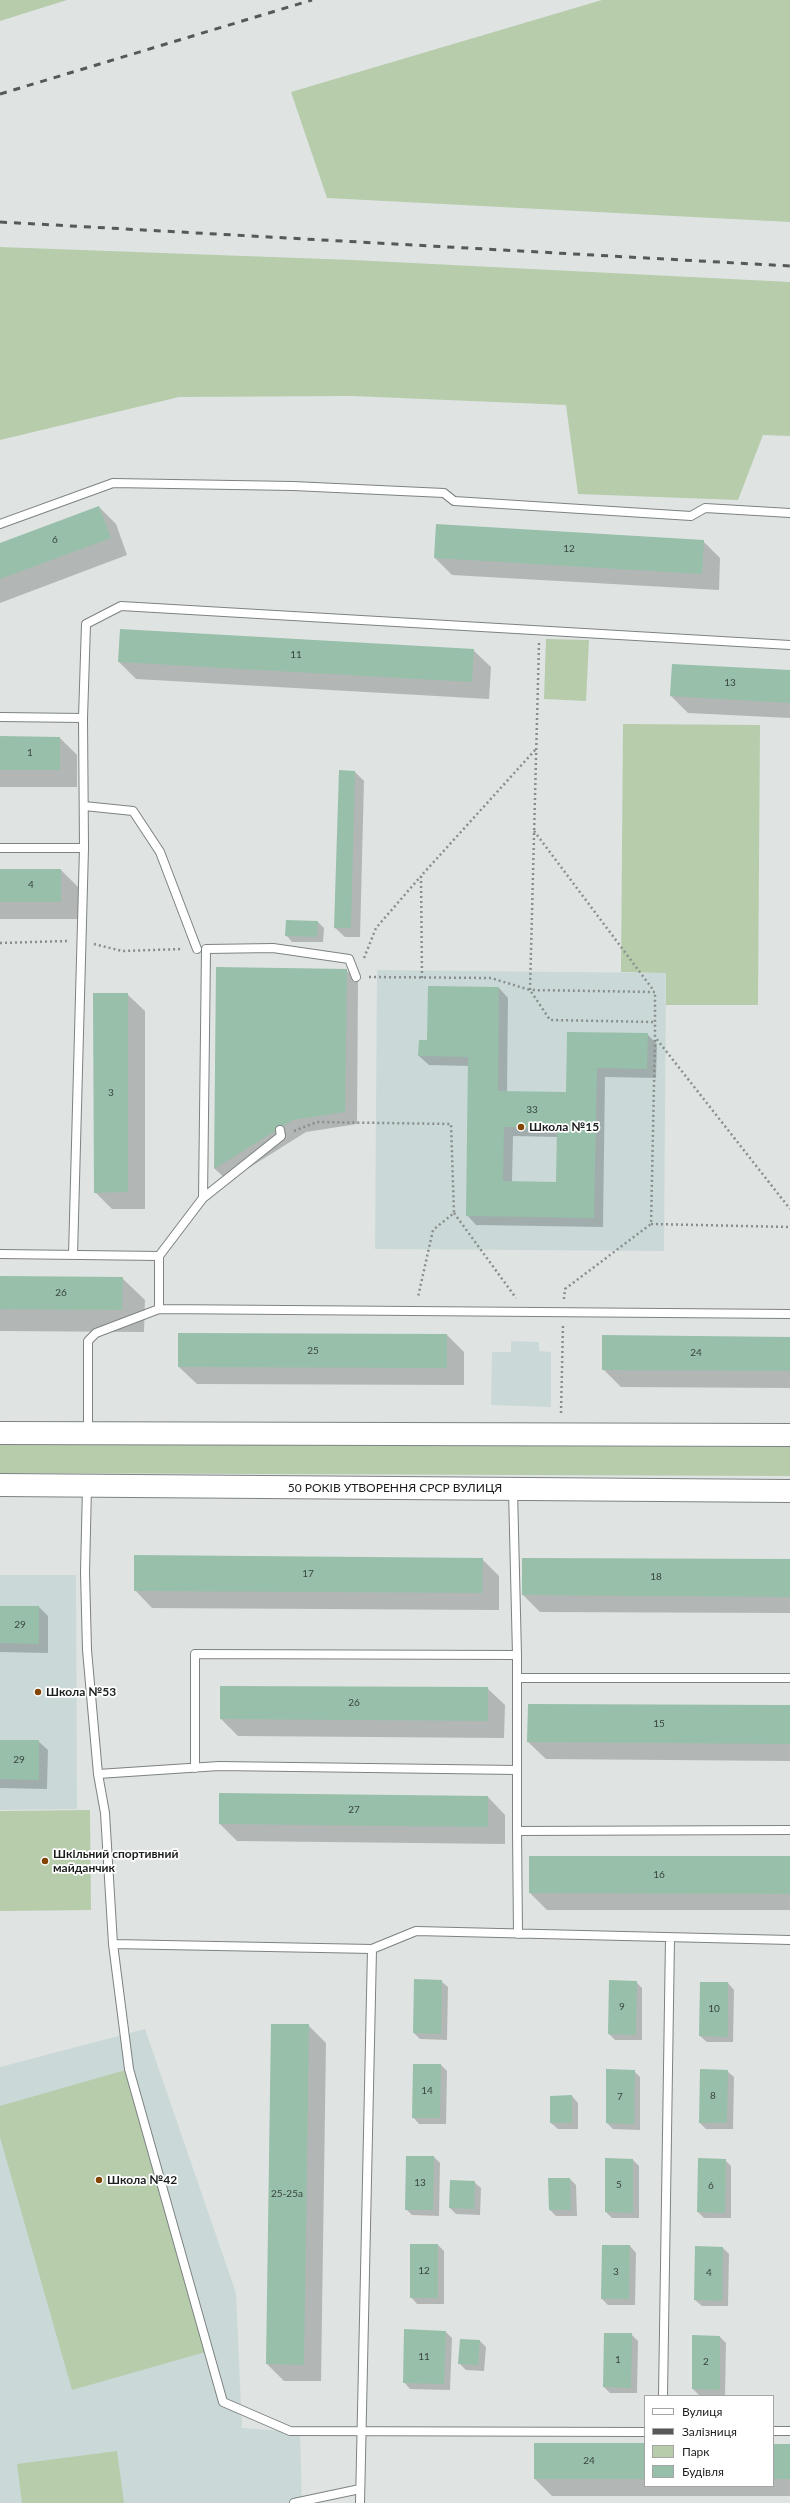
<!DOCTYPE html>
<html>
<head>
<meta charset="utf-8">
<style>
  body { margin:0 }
  #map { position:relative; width:790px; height:2503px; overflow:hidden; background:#dfe4e3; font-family:Lato,sans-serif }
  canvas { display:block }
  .legend { position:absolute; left:644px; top:2395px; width:130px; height:92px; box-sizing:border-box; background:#fff; border:1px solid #a4a5a5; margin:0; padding:5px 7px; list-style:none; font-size:12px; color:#1b1d1d }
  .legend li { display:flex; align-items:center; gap:8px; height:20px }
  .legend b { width:20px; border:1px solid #a4a5a5 }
</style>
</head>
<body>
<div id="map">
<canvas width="790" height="2503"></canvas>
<ul class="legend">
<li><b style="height:5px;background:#fff"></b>Вулиця</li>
<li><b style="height:5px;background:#565958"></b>Залізниця</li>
<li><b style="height:11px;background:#b6ccab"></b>Парк</li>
<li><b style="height:11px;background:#97bfa9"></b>Будівля</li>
</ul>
</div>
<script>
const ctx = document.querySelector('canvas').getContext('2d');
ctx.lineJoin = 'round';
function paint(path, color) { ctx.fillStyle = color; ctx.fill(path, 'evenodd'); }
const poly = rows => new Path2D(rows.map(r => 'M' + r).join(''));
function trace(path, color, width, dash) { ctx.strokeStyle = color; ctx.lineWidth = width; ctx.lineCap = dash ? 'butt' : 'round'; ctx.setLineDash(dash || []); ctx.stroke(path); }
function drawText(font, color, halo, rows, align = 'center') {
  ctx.font = font + ' Lato,sans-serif'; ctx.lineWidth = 3.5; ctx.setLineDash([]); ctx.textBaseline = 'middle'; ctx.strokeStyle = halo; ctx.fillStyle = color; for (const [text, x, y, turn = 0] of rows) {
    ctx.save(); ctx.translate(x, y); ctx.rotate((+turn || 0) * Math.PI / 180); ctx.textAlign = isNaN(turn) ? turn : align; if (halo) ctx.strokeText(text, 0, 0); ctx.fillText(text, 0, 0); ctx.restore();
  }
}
const built = poly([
  [377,970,666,973,664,1251,375,1249],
  [511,1341,539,1342,539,1351,551,1352,551,1407,491,1405,492,1352,511,1352],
  [0,1575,76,1575,77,1809,0,1810],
  [145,2029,236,2293,242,2428,300,2432,302,2503,0,2503,0,2067]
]);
const green = poly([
  [0,0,67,0,0,21],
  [602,0,790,0,790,222,327,198,291,92],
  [0,247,353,260,790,282,790,436,763,435,738,500,578,494,566,405,352,396,179,397,0,440],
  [546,639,589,640,586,701,544,699],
  [623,724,760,725,758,1005,666,1005,666,973,621,972],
  [0,1444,790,1447,790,1476,0,1473],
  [90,1810,91,1910,0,1911,0,1811],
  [129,2069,209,2351,72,2390,0,2137,0,2106],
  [117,2451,124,2503,22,2503,17,2464]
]);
const shadow = poly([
  [99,507,116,524,127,555,0,603,0,544],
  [703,541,720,558,719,590,452,575,435,558],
  [473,650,491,667,489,699,136,679,119,662],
  [790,671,790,718,688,713,671,696],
  [0,737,60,738,77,755,77,787,0,787],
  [355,772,364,781,360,937,345,937,335,928],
  [0,870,61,870,78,887,78,919,0,919],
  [318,922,324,928,323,942,292,942,286,935],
  [217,968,346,970,358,982,357,1124,306,1132,228,1181,215,1169],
  [429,987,499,988,508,998,507,1092,567,1093,568,1033,647,1034,657,1044,656,1078,605,1077,603,1227,476,1225,467,1215,469,1066,429,1065,419,1056,428,1041],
  [513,1136,558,1137,557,1183,512,1182],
  [127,994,145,1011,145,1209,112,1209,95,1192],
  [0,1277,122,1278,145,1300,144,1332,0,1331],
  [447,1335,464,1352,464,1385,197,1384,179,1367],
  [790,1338,790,1388,621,1387,603,1369],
  [482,1559,499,1576,499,1610,152,1608,135,1590],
  [790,1560,790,1613,540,1612,523,1595],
  [0,1607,39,1607,48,1616,48,1653,0,1652],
  [487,1688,505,1705,504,1738,238,1736,221,1719],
  [790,1706,790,1761,546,1759,528,1742],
  [0,1741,38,1741,48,1750,47,1789,0,1788],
  [488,1797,505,1815,505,1844,237,1841,220,1824],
  [790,1857,790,1910,547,1910,530,1893],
  [441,1981,448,1987,447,2040,420,2039,414,2033],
  [636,1982,642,1988,642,2040,615,2040,609,2034],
  [728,1983,734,1990,733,2042,707,2042,700,2036],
  [308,2025,326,2043,321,2381,284,2381,267,2364],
  [441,2065,447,2071,446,2124,419,2124,413,2117],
  [607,2070,634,2071,640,2077,640,2130,613,2129,607,2123],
  [727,2071,734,2077,733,2129,706,2129,700,2123],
  [572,2096,578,2103,578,2129,558,2129,551,2123],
  [434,2157,440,2163,439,2216,412,2215,406,2209],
  [606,2159,633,2160,639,2166,639,2218,612,2218,606,2212],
  [699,2159,725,2160,731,2166,731,2218,704,2218,698,2212],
  [570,2179,576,2185,577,2216,556,2216,550,2210],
  [451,2181,474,2182,481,2188,480,2215,456,2214,450,2208],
  [411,2245,438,2245,444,2251,444,2304,417,2304,411,2297],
  [630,2246,636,2253,635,2305,608,2305,602,2299],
  [723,2248,729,2254,728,2306,702,2306,695,2300],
  [446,2332,452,2338,450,2390,410,2389,404,2382],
  [631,2334,638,2341,637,2393,610,2393,604,2387],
  [720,2337,726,2343,725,2395,699,2395,693,2389],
  [461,2340,480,2341,486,2347,484,2371,466,2370,460,2364],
  [645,2444,645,2486,773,2486,773,2445,790,2445,790,2496,552,2496,535,2479]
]);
const building = poly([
  [99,506,111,538,0,579,0,543],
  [436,524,704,540,702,574,434,558],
  [120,629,474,649,472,682,118,662],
  [672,664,790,670,790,703,670,696],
  [0,736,60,737,60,770,0,770],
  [339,770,355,771,351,928,334,928],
  [0,869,61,869,61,902,0,902],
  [286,920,318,921,317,937,285,936],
  [216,967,347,969,345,1112,293,1120,214,1169],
  [428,986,499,987,498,1091,566,1092,567,1032,648,1033,647,1069,597,1068,594,1218,466,1216,468,1057,418,1056,419,1040,427,1040],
  [504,1127,557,1128,556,1182,503,1181],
  [93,993,128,993,128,1192,94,1193],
  [0,1276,123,1277,122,1310,0,1309],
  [178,1333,447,1334,447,1368,178,1367],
  [602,1335,790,1337,790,1371,602,1370],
  [134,1555,483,1558,482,1593,134,1591],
  [522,1558,790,1559,790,1597,522,1595],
  [0,1606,39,1606,39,1644,0,1643],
  [220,1686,488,1687,488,1721,220,1719],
  [528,1704,790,1705,790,1744,527,1742],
  [0,1740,39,1740,39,1780,0,1779],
  [219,1793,488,1796,488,1827,219,1824],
  [529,1856,790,1856,790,1894,529,1893],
  [414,1979,442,1980,441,2034,413,2033],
  [609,1980,637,1981,636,2035,608,2034],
  [700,1982,728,1982,728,2037,699,2036],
  [271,2024,309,2024,304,2365,266,2364],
  [413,2064,441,2064,440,2118,412,2118],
  [606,2069,635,2070,634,2124,606,2123],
  [700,2069,728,2070,727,2123,699,2123],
  [572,2095,572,2123,550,2123,550,2096],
  [406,2156,434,2156,433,2210,405,2210],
  [605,2158,633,2159,633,2213,605,2212],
  [698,2158,726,2159,725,2213,697,2212],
  [548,2178,570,2178,571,2210,549,2210],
  [450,2180,475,2181,474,2209,449,2208],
  [410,2244,438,2244,438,2298,410,2298],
  [602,2245,630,2245,629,2299,601,2299],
  [695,2246,723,2247,722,2301,694,2300],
  [404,2329,446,2331,444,2384,403,2383],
  [604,2333,632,2333,631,2388,603,2387],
  [692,2335,720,2336,720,2390,692,2389],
  [460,2339,480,2340,478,2365,458,2364],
  [534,2443,645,2443,645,2479,534,2479],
  [773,2444,790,2444,790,2479,773,2479]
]);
const path = poly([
  [539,643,530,990,655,992,655,1037,790,1209],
  [534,831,654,991],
  [0,943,67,941],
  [94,944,122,951,182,949],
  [364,958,376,928,421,876],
  [369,977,491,978,530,990,550,1020,654,1022],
  [422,978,421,876,536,749],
  [294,1131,317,1122,451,1124,454,1213,433,1230,418,1297],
  [454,1213,516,1298],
  [651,1224,790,1227],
  [564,1299,565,1289,651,1224,655,1037],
  [561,1413,563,1324]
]);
const lane = poly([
  [0,524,113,483,293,486,444,493,454,501,691,516,705,508,790,513],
  [0,717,83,718,84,848,0,848],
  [83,718,86,624,121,606,790,645],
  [84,806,133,811,160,852,197,949],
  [203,1198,281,1136,280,1130],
  [0,1254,159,1256,159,1309,790,1314],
  [73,1255,84,848],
  [159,1256,203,1198,206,949,273,948,349,959,356,977],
  [88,1432,88,1341,96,1333,159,1309],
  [87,1487,85,1572,87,1650,98,1774,105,1813,113,1944,372,1949,416,1931,790,1940],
  [513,1490,517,1655,517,1831,790,1830],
  [517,1678,790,1678],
  [195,1768,195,1654,517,1655],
  [98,1774,219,1766,517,1770],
  [517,1831,518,1934],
  [113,1944,129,2069,223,2402,290,2431,645,2432],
  [663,2396,670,1938],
  [773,2431,790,2431],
  [294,2503,360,2489],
  [360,2503,372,1949]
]);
const secondary = poly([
  [0,1433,790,1435],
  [0,1485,790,1491]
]);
const rail = poly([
  [0,94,312,0],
  [0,222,790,266]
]);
const markers = [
  [521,1127,4,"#824503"],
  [38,1692,4,"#824503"],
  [45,1861,4,"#824503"],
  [99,2180,4,"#824503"]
];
const numberNames = [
  ["6",55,540],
  ["12",569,549],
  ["11",296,655],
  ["13",730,683],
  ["1",30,753],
  ["4",31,885],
  ["3",111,1093],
  ["33",532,1110],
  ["26",61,1293],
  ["25",313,1351],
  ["24",696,1353],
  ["17",308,1574],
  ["18",656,1577],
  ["29",20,1625],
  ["26",354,1703],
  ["15",659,1724],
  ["29",19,1760],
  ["27",354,1810],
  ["16",659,1875],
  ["9",622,2007],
  ["10",714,2009],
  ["14",427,2091],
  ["8",713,2096],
  ["7",620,2097],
  ["13",420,2183],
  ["5",619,2185],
  ["6",711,2186],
  ["25-25а",287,2194],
  ["12",424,2271],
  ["3",616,2272],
  ["4",709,2273],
  ["11",424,2357],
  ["1",618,2360],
  ["2",706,2362],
  ["24",589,2461]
];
const poiNames = [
  ["Школа №15",529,1127],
  ["Школа №53",46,1692],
  ["Шкільний спортивний",53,1854],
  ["майданчик",53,1868],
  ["Школа №42",107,2180]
];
const streetNames = [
  ["50 РОКІВ УТВОРЕННЯ СРСР ВУЛИЦЯ",395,1488]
];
paint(built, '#cad9d7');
paint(green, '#b6ccab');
paint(shadow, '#0003');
paint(building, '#97bfa9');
trace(lane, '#7d8282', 10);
trace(secondary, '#7d8282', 24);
trace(path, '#898d8c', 2.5, [2, 3]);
trace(lane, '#fff', 8);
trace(secondary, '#fff', 22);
trace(rail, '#565958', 3, [7, 7]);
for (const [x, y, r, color] of markers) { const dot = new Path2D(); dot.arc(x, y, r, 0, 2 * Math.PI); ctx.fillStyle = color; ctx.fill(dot); trace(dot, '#fff', 1.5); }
drawText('10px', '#3a4640', null, numberNames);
drawText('bold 12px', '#1b1d1d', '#fff', poiNames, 'left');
drawText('12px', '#1b1d1d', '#fff', streetNames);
</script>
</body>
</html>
